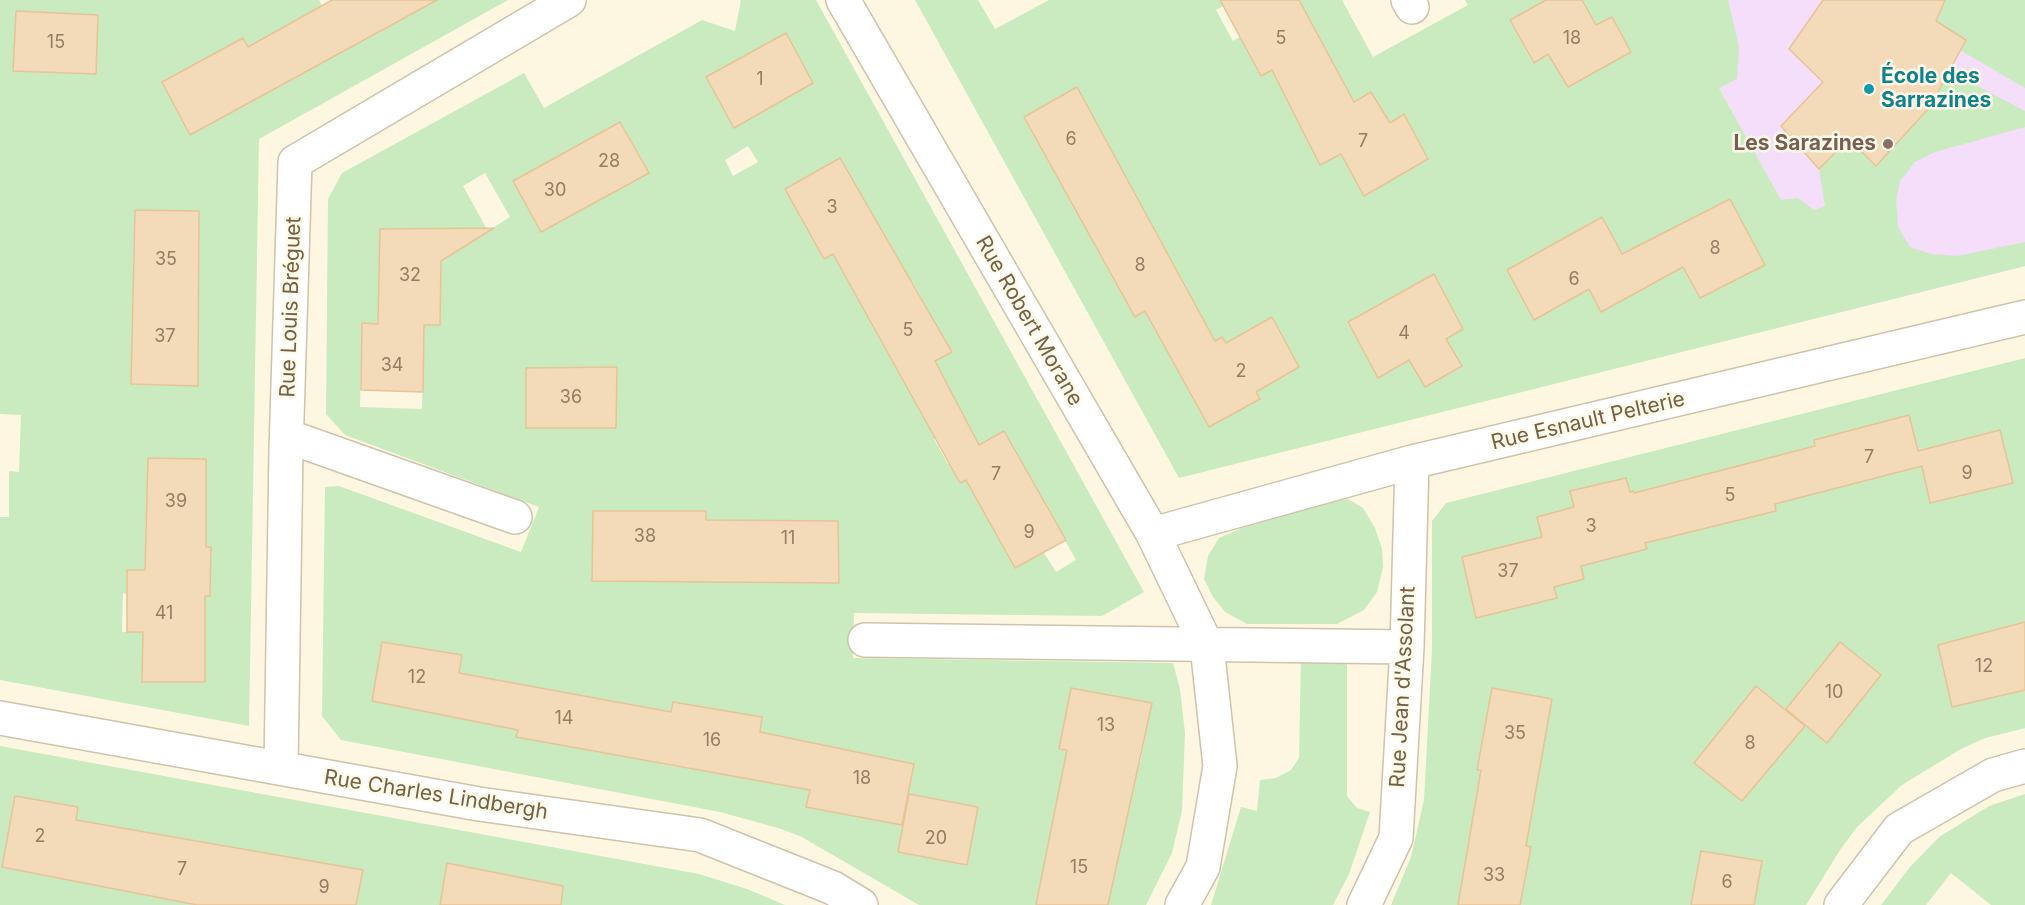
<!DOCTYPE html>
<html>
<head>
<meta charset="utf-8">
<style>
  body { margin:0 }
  canvas { display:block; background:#fdf7e1 }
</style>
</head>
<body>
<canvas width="2025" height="905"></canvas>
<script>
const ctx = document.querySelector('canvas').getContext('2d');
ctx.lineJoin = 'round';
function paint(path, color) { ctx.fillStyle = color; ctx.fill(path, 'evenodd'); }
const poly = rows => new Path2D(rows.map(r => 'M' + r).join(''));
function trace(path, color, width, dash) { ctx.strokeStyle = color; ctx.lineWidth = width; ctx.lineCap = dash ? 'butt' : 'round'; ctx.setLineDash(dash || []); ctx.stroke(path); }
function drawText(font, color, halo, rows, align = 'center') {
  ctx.font = font + ' Inter,sans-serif'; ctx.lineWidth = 5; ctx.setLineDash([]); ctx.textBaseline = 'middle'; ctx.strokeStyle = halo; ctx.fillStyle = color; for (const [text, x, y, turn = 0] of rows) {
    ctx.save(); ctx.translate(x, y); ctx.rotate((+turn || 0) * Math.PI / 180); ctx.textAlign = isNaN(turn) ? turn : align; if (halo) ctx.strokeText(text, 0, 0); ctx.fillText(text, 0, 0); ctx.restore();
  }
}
const education = poly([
  [1671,0,2025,0,2025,266,1842,312]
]);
const green = poly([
  [0,0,319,0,346,49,412,14,404,0,508,0,259,139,249,726,0,680,0,517,9,517,9,471,19,472,21,415,0,414],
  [16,12,98,15,95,74,13,71],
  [273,33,190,134,243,38,248,47],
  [135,210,199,211,198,386,131,384],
  [148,458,206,459,206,547,211,547,210,595,205,596,205,682,142,682,143,632,122,632,123,593,127,594,152,571,145,545],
  [741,0,816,0,1144,592,1102,616,854,613,853,658,1173,663,1180,689,1185,733,1182,811,1172,853,1146,905,1108,905,1123,831,1053,818,1036,905,919,905,800,836,778,828,720,812,341,740,322,716,325,487,339,486,521,552,539,507,345,435,326,414,328,199,342,173,524,73,544,108,702,20,735,31],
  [707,78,813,83,734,128],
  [620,123,649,173,541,231,513,181],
  [748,146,758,162,733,176,725,160],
  [840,158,879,227,824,259,785,189],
  [485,173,510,217,488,231,463,186],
  [442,228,440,324,424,325,422,409,360,407,362,324,378,324,380,229],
  [912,281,952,352,902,379,864,309],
  [526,368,617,368,616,427,526,428],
  [966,422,979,445,1004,431,1076,560,1056,572,1044,553,1015,568,956,461,948,464,934,439],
  [746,521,838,521,839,582,746,582],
  [382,642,462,655,451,717,372,701],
  [526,686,612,702,602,753,517,737],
  [1071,688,1152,703,1140,763,1059,749],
  [673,702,762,717,752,779,661,764],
  [819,744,914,764,908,794,977,807,967,865,898,852,903,825,806,807],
  [915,0,978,0,995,29,1049,0,1234,0,1216,10,1233,41,1240,37,1262,75,1322,43,1301,4,1288,0,1342,0,1373,57,1468,5,1465,0,1546,0,1510,20,1533,63,1548,54,1568,87,1631,52,1612,17,1596,25,1582,0,1728,0,1739,47,1737,79,1719,88,1781,200,1798,198,1814,210,1825,206,1819,169,1849,139,1876,166,1948,71,2025,111,2025,127,1935,152,1915,162,1900,181,1896,200,1898,227,1910,247,1931,254,1957,256,2025,242,2025,266,1179,478],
  [1077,88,1118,163,1066,191,1024,117],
  [1371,92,1390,123,1427,159,1364,196,1341,154,1320,165,1303,130],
  [1730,199,1765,265,1700,298,1665,233],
  [1146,214,1187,288,1135,317,1094,244],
  [1601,217,1642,289,1601,312,1589,289,1534,320,1507,270],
  [1434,274,1463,328,1446,339,1462,366,1409,360,1378,377,1348,323],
  [1272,318,1299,367,1256,392,1174,363,1222,337,1226,343],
  [1945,0,2025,0,2025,88,1960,50,1966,39,1935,21],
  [2025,358,2025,623,1939,645,1952,707,2025,690,2025,728,1985,738,1961,749,1902,785,1857,827,1840,850,1806,905,1754,905,1762,862,1702,851,1691,905,1391,905,1411,857,1424,800,1432,650,1432,521,1446,503],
  [1909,415,1918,451,1999,430,2013,482,1930,503,1922,466,1826,490,1814,440],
  [1764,460,1776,511,1696,530],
  [1626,478,1630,491,1633,491,1647,549,1581,566,1584,579,1554,587,1556,598,1476,618,1462,557,1542,537,1537,517,1574,507,1571,491],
  [1840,642,1881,675,1827,743,1805,725,1742,801,1695,764,1756,686,1786,710],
  [1492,688,1552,699,1537,781,1477,769],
  [1348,499,1363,508,1375,528,1382,549,1383,567,1377,592,1364,610,1337,624,1247,624,1225,612,1213,597,1204,579,1208,556,1219,538,1242,528,1332,501],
  [1347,655,1347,796,1357,808,1370,812,1349,874,1333,905,1211,905,1241,807,1257,811,1260,780,1276,778,1291,770,1299,758,1301,657],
  [0,746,699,874,747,889,785,905,543,905,447,864,440,905,356,905,362,870,294,858,218,905,228,846,147,832,135,893,197,905,0,905],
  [15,796,77,807,2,867],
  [2025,794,2025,905,1991,905,1951,873,1926,905,1881,905,1910,867,1939,837,1989,806]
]);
const building = poly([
  [332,0,437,0,190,135,162,82,243,38,248,47,332,0],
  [1220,0,1299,0,1354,102,1371,92,1390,123,1404,114,1428,159,1364,196,1341,154,1320,165,1272,70,1261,76,1220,0],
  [1546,0,1582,0,1596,25,1612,17,1631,52,1568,87,1548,54,1534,63,1510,20,1546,0],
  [1823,0,1945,0,1936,21,1966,40,1929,108,1876,166,1849,139,1819,169,1781,126,1823,82,1789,49,1823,0],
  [16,11,98,15,96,74,13,71,16,11],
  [786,33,813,83,734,128,706,77,786,33],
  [1077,87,1215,341,1222,337,1226,343,1272,317,1299,367,1256,392,1260,399,1209,427,1145,311,1135,317,1024,117,1077,87],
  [620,122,649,173,541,232,513,181,620,122],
  [840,158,952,352,935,361,979,445,1004,431,1066,540,1015,568,966,480,960,483,833,254,824,259,785,189,840,158],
  [1730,199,1765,265,1700,298,1683,267,1601,312,1589,289,1534,320,1507,270,1602,217,1622,254,1730,199],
  [135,210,199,211,198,386,131,384,135,210],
  [494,228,441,261,440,325,424,325,423,392,361,390,362,323,378,324,380,229,494,228],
  [1434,274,1463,329,1446,339,1462,366,1425,387,1409,360,1378,378,1348,322,1434,274],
  [617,367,616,428,526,428,526,368,617,367],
  [1909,415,1918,451,2000,430,2013,483,1930,503,1922,466,1775,504,1776,511,1645,543,1647,549,1581,566,1584,579,1554,587,1557,598,1476,618,1462,557,1542,537,1537,517,1574,507,1570,491,1626,478,1630,492,1633,491,1634,493,1815,446,1814,440,1909,415],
  [148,458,206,459,206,547,211,547,210,596,205,596,205,682,142,682,143,632,127,632,127,570,145,570,148,458],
  [593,511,706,511,706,520,838,521,839,583,592,581,593,511],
  [2025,622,2025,690,1952,707,1938,645,2025,622],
  [382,642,462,655,459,673,671,712,673,702,762,717,760,732,914,764,902,825,806,807,810,790,516,737,518,730,372,701,382,642],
  [1840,642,1881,675,1827,743,1786,709,1840,642],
  [1756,686,1805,726,1742,801,1694,763,1756,686],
  [1071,688,1152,703,1108,905,1036,905,1067,750,1059,749,1071,688],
  [1492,688,1552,699,1526,846,1531,847,1520,905,1458,905,1481,770,1477,770,1492,688],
  [909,794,978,807,967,865,898,852,909,794],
  [15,796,78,807,76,820,363,870,356,905,197,905,2,867,15,796],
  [1701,851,1762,861,1754,905,1691,905,1701,851],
  [447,863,563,886,561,905,440,905,447,863]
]);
const minor = poly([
  [843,0,1153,534,1207,646,1220,766,1203,867,1182,905],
  [1408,0,1412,7],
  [287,436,515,517],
  [1153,534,1412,462,2025,317],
  [865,640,1407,647],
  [0,718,479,804,700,835,833,888,861,905],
  [281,768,286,450,295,162,569,0],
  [1364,905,1396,838,1407,647,1412,462],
  [1841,905,1899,829,1993,775,2025,766]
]);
const markers = [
  [1869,89,6,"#0f9aa8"],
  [1888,144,6,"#8d6e63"]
];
const numberNames = [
  ["5",1281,39],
  ["18",1572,39],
  ["15",56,43],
  ["1",760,80],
  ["6",1071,140],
  ["7",1363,142],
  ["28",609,162],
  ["30",555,191],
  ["3",832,208],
  ["8",1715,249],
  ["35",166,260],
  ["8",1140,266],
  ["32",410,276],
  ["6",1574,280],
  ["5",908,331],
  ["4",1404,334],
  ["37",165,337],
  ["34",392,366],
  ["2",1241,372],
  ["36",571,398],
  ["7",1869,458],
  ["9",1967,474],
  ["7",996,475],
  ["5",1730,496],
  ["39",176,502],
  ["3",1591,527],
  ["9",1029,533],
  ["38",645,537],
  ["11",788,539],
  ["37",1508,572],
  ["41",164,614],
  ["12",1984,667],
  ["12",417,678],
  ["10",1834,693],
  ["14",564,719],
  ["13",1106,726],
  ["35",1515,734],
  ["16",712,741],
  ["8",1750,744],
  ["18",862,779],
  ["2",40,837],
  ["20",936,839],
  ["15",1079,868],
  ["7",182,870],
  ["33",1494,876],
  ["6",1727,883],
  ["9",324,888]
];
const cultureNames = [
  ["École des",1881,77],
  ["Sarrazines",1881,101]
];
const educationNames = [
  ["Les Sarazines",1876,144]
];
const streetNames = [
  ["Rue Louis Bréguet",291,307,-88],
  ["Rue Robert Morane",1029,321,60],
  ["Rue Esnault Pelterie",1588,421,-13],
  ["Rue Jean d'Assolant",1403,687,-87],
  ["Rue Charles Lindbergh",436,795,9]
];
paint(education, '#f4def9');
paint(green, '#c9ebbf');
paint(building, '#f3dab8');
trace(building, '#e7c497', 1.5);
trace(minor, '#d0c2ab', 36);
trace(minor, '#fff', 33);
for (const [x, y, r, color] of markers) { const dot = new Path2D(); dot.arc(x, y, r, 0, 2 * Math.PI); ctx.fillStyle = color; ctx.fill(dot); trace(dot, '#fffae8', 2); }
drawText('18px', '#947e63', null, numberNames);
drawText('bold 21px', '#0d838f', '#fffae8', cultureNames, 'left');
drawText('bold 21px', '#785e54', '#fffae8', educationNames, 'right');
drawText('21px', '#756047', '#fffae8', streetNames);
</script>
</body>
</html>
